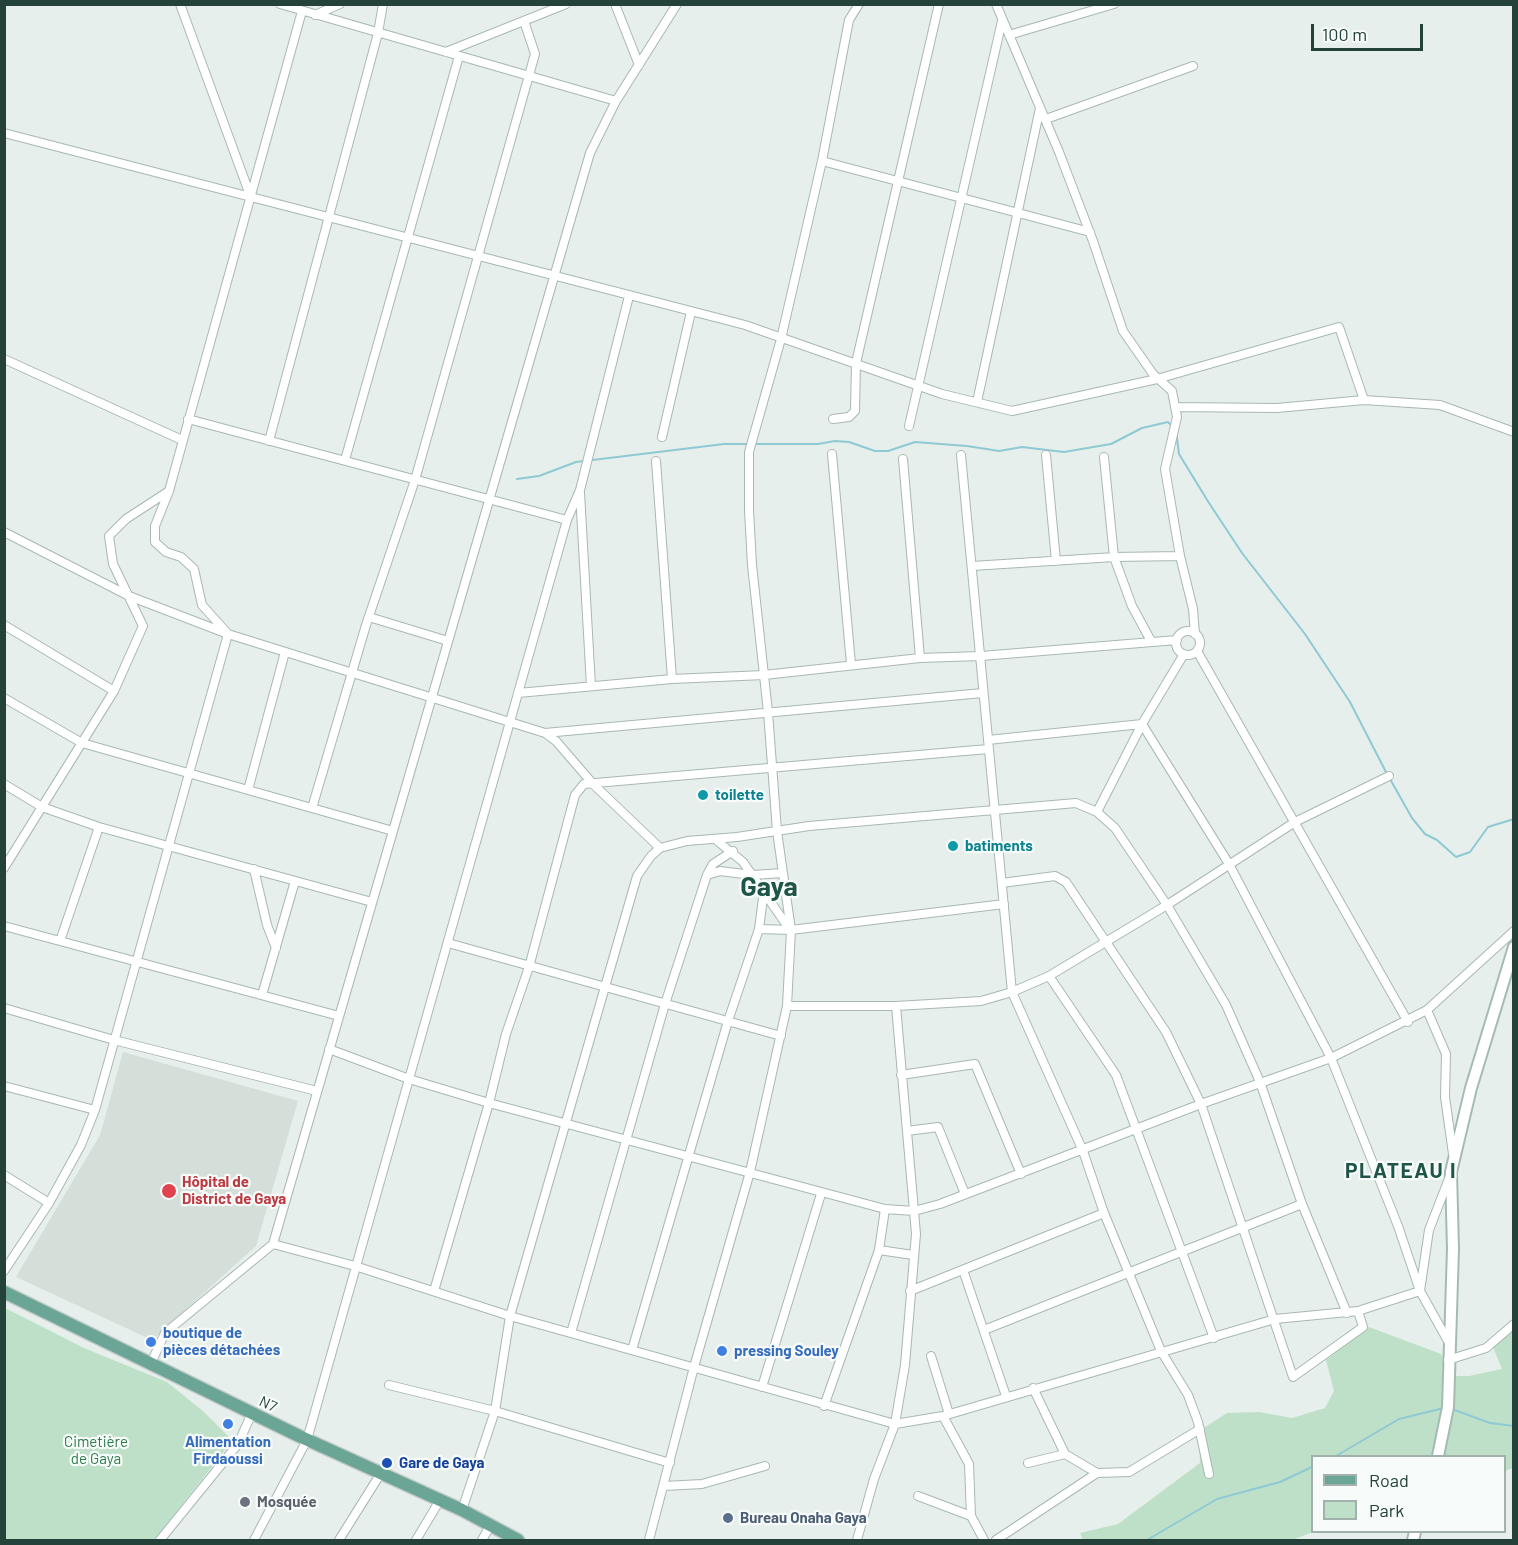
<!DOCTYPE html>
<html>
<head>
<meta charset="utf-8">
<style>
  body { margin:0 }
  #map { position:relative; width:1518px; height:1545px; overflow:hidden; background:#e6efeb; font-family:Barlow,sans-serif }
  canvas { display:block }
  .frame { position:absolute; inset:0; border:6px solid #24423a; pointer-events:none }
  .legend { position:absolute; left:1311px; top:1455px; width:195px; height:78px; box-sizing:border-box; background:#f7fbf9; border:2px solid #a3b1ad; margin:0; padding:8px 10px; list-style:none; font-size:18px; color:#24423a }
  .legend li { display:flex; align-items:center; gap:12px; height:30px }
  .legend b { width:30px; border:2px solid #a3b1ad }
  .scale { position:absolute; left:1311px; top:24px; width:112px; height:27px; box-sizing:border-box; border:3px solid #24423a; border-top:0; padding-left:8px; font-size:18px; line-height:21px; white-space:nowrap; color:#24423a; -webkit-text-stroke:4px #f7fbf9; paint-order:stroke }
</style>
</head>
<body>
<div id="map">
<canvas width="1518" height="1545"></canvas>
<div class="frame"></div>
<ul class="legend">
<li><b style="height:8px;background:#6aa596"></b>Road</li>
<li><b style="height:16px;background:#bfe0c8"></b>Park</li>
</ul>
<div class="scale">100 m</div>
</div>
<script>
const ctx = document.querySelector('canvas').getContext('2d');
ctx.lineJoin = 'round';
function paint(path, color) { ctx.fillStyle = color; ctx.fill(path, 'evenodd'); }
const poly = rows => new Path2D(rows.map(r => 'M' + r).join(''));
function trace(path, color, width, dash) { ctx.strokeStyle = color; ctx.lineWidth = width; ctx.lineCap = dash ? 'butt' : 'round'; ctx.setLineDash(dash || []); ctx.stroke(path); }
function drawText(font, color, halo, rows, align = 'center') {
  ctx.font = font + ' Barlow,sans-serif'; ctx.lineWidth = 4.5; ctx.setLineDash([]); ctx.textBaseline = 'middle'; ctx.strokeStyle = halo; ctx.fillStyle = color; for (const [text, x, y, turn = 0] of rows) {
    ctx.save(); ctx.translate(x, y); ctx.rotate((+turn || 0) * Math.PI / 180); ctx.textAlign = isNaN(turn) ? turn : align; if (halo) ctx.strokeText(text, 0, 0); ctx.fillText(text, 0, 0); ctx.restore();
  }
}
const built = poly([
  [123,1052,298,1101,256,1246,152,1340,16,1277,100,1135]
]);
const green = poly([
  [5,1308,84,1348,167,1382,204,1412,229,1437,226,1443,229,1445,154,1540,5,1540],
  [1513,1325,1513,1468,1505,1471,1504,1456,1312,1456,1313,1532,1292,1540,1083,1540,1080,1533,1118,1524,1200,1463,1199,1431,1227,1413,1259,1412,1292,1418,1325,1408,1334,1391,1326,1360,1369,1327,1441,1354,1453,1376,1469,1376,1502,1369,1493,1347]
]);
const stream = poly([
  [1176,431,1179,454,1209,503,1242,553,1305,634,1350,702,1387,774],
  [517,479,539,476,576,462,724,444,818,444,835,441,849,442,875,451,888,451,915,442,967,446,999,451,1022,447,1064,452,1111,444,1142,428,1168,422,1173,427],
  [1390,779,1412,818,1425,834,1437,840,1456,857,1470,852,1488,827,1514,819],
  [1452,1409,1490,1423,1514,1426],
  [1336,1456,1399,1419,1444,1408],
  [1147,1540,1217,1499,1280,1482,1312,1467]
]);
const street = poly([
  [180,4,250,195],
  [280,4,616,101],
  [615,4,639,65],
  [996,4,1059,152,1093,241,1123,331,1153,374,1172,391,1177,417,1165,469,1180,556,1193,609,1195,634],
  [302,11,169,491,155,526,155,542,166,552,181,557,194,569,202,605,228,634,545,733,556,741,593,784,660,848],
  [315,15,340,4],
  [1009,35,1114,4],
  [446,52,566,4],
  [1046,119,1193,66],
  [4,133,745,325,942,394,1012,411,1157,379,1339,327,1364,400],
  [822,161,1090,232],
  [4,359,182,440],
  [977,402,1040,108],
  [1175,407,1277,408,1364,400,1440,405,1514,432],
  [188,419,567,520],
  [833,419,849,417,855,411,856,363,939,4],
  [909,426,1002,21],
  [662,437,691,312],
  [269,441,378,33,383,4],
  [832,454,851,664],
  [961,455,1012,992,1083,1151,1104,1213,1161,1351,1188,1395,1198,1422,1209,1474],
  [1046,455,1056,561],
  [1104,457,1114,557,1132,606,1151,641],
  [903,459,920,658],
  [345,460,459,56],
  [656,461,672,679],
  [580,493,591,686],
  [4,532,129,596,228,634,95,1110,81,1145,49,1203,4,1271],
  [972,566,1114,557,1180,556],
  [369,617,448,641],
  [4,625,114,691],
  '1176 643a12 12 0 1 1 24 0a12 12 0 1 1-24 0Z',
  [1197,651,1408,1022],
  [518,693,672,679,764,675,920,658,981,656,1177,640],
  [4,698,82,743,393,831],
  [545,733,983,693],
  [988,740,1142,724,1229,864,1331,1058,1398,1226,1420,1291,1448,1341],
  [4,784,42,807,99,827,372,902],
  [248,790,285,652],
  [312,808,366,625,415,480,535,54,524,21],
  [1097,812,1142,724,1184,654],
  [715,839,743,862,788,927],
  [4,868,114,691,143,626,113,564,109,536,126,519,169,491],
  [254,869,267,925,276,948],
  [707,875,720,871,752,875,783,873],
  [1002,883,1055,876,1066,882,1166,1032,1201,1104,1293,1377,1363,1327,1358,1311],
  [4,926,339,1016],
  [759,929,791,930,1004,904],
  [60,941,99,827],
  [448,943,781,1036],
  [1049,976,1116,1075,1214,1338],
  [262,995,295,881],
  [787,1006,896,1006,981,1001,1012,992,1049,976,1167,905,1295,822,1389,776],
  [4,1008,114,1040,317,1091],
  [1427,1010,1446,1054,1445,1097,1453,1154],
  [329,1049,409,1079,489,1103,885,1209],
  [901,1075,975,1064,1021,1174],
  [4,1086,95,1110],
  [907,1131,938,1127,965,1194],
  [4,1175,49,1203],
  [273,1244,355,1266,510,1316,895,1424,943,1416,1275,1319,1358,1311,1420,1291,1429,1230,1450,1176],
  [879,1250,913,1255],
  [963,1270,1006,1396],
  [434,1291,489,1103,506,1034,529,967,575,795,584,784,988,749],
  [910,1291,1104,1213],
  [984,1330,1302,1204],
  [571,1333,665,1004,707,875,713,864,733,851],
  [632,1350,728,1021,759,929,764,890],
  [931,1356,949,1414],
  [1448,1360,1486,1348,1514,1324],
  [151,1363,165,1333,273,1244,590,153,616,101,677,4],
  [389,1385,495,1411,670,1463],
  [762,1387,821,1194],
  [1033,1388,1065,1454,1097,1473,1129,1472,1200,1429],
  [824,1406,879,1250,885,1209,914,1211,940,1204,1201,1104,1331,1058,1427,1010,1514,931],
  [943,1416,969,1464,971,1516,984,1540],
  [1028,1463,1065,1454],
  [664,1486,702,1484,765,1466],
  [918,1496,971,1516],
  [462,1510,495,1411,510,1316,637,876,651,856,660,848,687,841,737,837,809,826,1076,803,1097,812,1115,828,1167,905,1226,1005,1260,1082,1302,1204,1347,1313],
  [160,1540,238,1444,252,1413],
  [254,1540,307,1440,567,520,580,490,629,296],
  [339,1540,381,1473],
  [416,1540,440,1500],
  [482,1540,490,1526],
  [649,1540,694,1367,750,1172,787,1006,791,930,777,831,768,712,752,565,749,510,749,452,781,339,822,161,849,20,859,4],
  [857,1540,874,1479,895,1424,905,1365,916,1234,896,1006],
  [996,1540,1097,1473]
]);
const secondary = poly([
  [1438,1456,1448,1407,1453,1249,1451,1172,1471,1088,1514,947],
  [1413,1540,1415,1532]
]);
const primary = poly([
  [4,1292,299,1436,462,1510,518,1540]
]);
const markers = [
  [703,795,6,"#0f9aa8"],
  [953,846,6,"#0f9aa8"],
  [169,1191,8,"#e0444e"],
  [151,1342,6,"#3f7fe0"],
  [722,1351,6,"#3f7fe0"],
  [228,1424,6,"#3f7fe0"],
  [387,1463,6,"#1a4fb4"],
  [245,1502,6,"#6b7280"],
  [728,1518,6,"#5c6f8a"]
];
const cultureNames = [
  ["toilette",715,795],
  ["batiments",965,846]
];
const healthNames = [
  ["Hôpital de",182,1182],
  ["District de Gaya",182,1199]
];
const shopNames = [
  ["boutique de",163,1333],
  ["pièces détachées",163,1350],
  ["pressing Souley",734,1351],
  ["Alimentation",228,1442,"center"],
  ["Firdaoussi",228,1459,"center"]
];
const streetNames = [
  ["N7",268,1404,26]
];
const parkNames = [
  ["Cimetière",96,1442],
  ["de Gaya",96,1459]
];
const transitNames = [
  ["Gare de Gaya",399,1463]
];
const worshipNames = [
  ["Mosquée",257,1502]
];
const serviceNames = [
  ["Bureau Onaha Gaya",740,1518]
];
const districtNames = [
  ["PLATEAU I",1401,1171]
];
const townNames = [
  ["Gaya",769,887]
];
paint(built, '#d4dfda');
paint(green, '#bfe0c8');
trace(stream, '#8ec9d4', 2);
trace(street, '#a8b8b2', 10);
trace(secondary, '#a4bbb3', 14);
trace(primary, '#c2cac8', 15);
trace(street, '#fff', 8);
trace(secondary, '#fff', 10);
trace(primary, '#6aa596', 12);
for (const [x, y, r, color] of markers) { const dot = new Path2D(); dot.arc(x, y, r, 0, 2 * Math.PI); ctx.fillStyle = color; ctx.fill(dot); trace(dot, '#f7fbf9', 2); }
drawText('bold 15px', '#0d838f', '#f7fbf9', cultureNames, 'left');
drawText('bold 15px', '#be3a42', '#f7fbf9', healthNames, 'left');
drawText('bold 15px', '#366cbe', '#f7fbf9', shopNames, 'left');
drawText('15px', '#24423a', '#f7fbf9', streetNames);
drawText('15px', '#2d7a4b', '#f7fbf9', parkNames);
drawText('bold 15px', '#164399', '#f7fbf9', transitNames, 'left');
drawText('bold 15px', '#5b616d', '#f7fbf9', worshipNames, 'left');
drawText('bold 15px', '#4e5e75', '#f7fbf9', serviceNames, 'left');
ctx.letterSpacing = '1.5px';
drawText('bold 21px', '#1f5548', '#f7fbf9', districtNames);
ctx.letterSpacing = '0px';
drawText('bold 27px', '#1f5548', '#f7fbf9', townNames);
</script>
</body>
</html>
